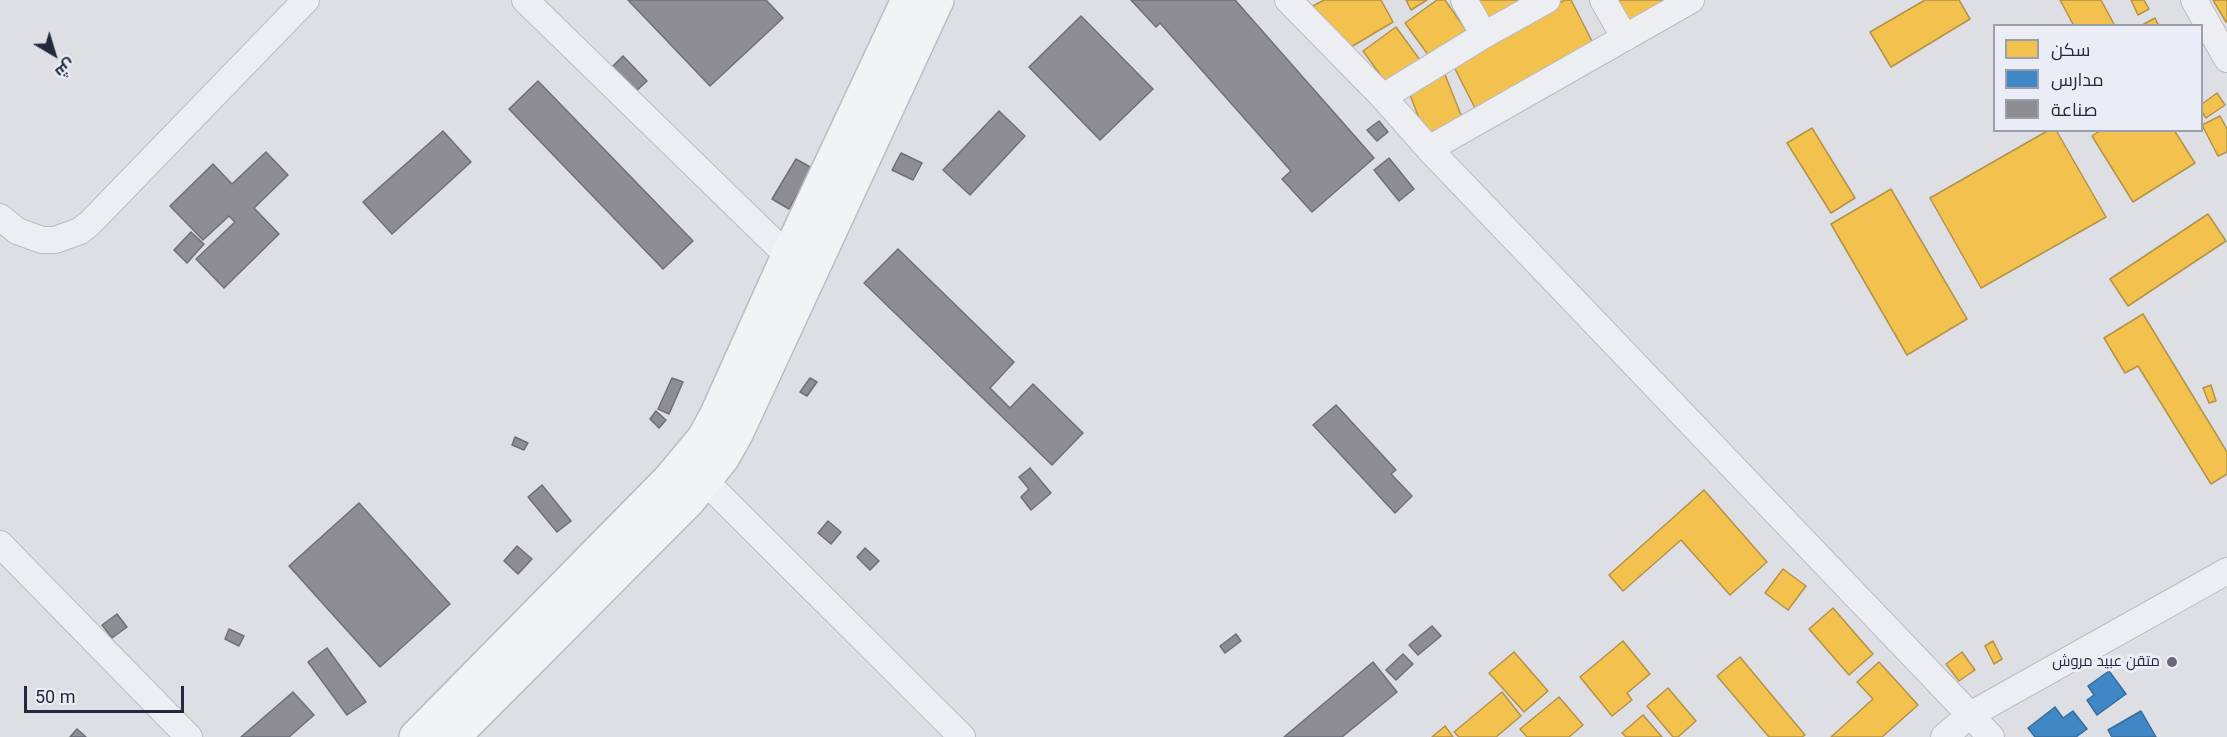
<!DOCTYPE html>
<html>
<head>
<meta charset="utf-8">
<style>
  body { margin:0 }
  #map { position:relative; width:2227px; height:737px; overflow:hidden; background:#dedfe4; font-family:Roboto,Cairo,sans-serif }
  canvas { display:block }
  .legend { position:absolute; left:1993px; top:24px; width:210px; height:108px; box-sizing:border-box; background:#eaedf5; border:2px solid #9b9fac; margin:0; padding:8px 10px; list-style:none; font-size:18px; color:#24293e }
  .legend li { display:flex; align-items:center; gap:12px; height:30px }
  .legend b { width:30px; border:2px solid #9b9fac }
  .north { position:absolute; left:24px; top:24px; width:60px; height:60px; -webkit-text-stroke:4px #eaedf5; paint-order:stroke; rotate:142deg; font-size:16px; font-weight:700; line-height:24px; text-align:center; color:#24293e }
  .north::after { content:''; display:block; margin:auto; width:21px; height:27px; background:#24293e; clip-path:polygon(50% 0,100% 100%,50% 72%,0 100%) }
  .scale { position:absolute; left:24px; top:686px; width:160px; height:27px; box-sizing:border-box; border:3px solid #24293e; border-top:0; padding-left:8px; font-size:18px; line-height:21px; white-space:nowrap; color:#24293e; -webkit-text-stroke:4px #eaedf5; paint-order:stroke }
</style>
</head>
<body>
<div id="map">
<canvas width="2227" height="737"></canvas>
<ul class="legend">
<li><b style="height:16px;background:#f2c14e"></b>سكن</li>
<li><b style="height:16px;background:#3f88c5"></b>مدارس</li>
<li><b style="height:16px;background:#8d8d92"></b>صناعة</li>
</ul>
<div class="north">ش</div>
<div class="scale">50 m</div>
</div>
<script>
const ctx = document.querySelector('canvas').getContext('2d');
ctx.lineJoin = 'round';
function paint(path, color) { ctx.fillStyle = color; ctx.fill(path, 'evenodd'); }
const poly = rows => new Path2D(rows.map(r => 'M' + r).join(''));
function trace(path, color, width, dash) { ctx.strokeStyle = color; ctx.lineWidth = width; ctx.lineCap = dash ? 'butt' : 'round'; ctx.setLineDash(dash || []); ctx.stroke(path); }
function drawText(font, color, halo, rows, align = 'center') {
  ctx.font = font + ' Roboto,Cairo,sans-serif'; ctx.lineWidth = 6; ctx.setLineDash([]); ctx.textBaseline = 'middle'; ctx.strokeStyle = halo; ctx.fillStyle = color; for (const [text, x, y, turn = 0] of rows) {
    ctx.save(); ctx.translate(x, y); ctx.rotate((+turn || 0) * Math.PI / 180); ctx.textAlign = isNaN(turn) ? turn : align; if (halo) ctx.strokeText(text, 0, 0); ctx.fillText(text, 0, 0); ctx.restore();
  }
}
const homes = poly([
  [1324,0,1381,0,1393,22,1346,50,1309,8,1324,0],
  [1406,0,1427,0,1411,10,1406,0],
  [1437,0,1445,0,1466,30,1429,56,1405,23,1437,0],
  [1467,0,1532,0,1481,36,1467,0],
  [1565,0,1571,0,1596,49,1476,110,1452,63,1504,31,1565,0],
  [1609,0,1666,0,1624,25,1609,0],
  [1925,0,1959,0,1970,19,1891,67,1870,32,1925,0],
  [2060,0,2101,0,2115,26,2074,26,2060,0],
  [2131,0,2144,0,2149,9,2138,15,2131,0],
  [2213,0,2227,0,2227,22,2226,22,2213,0],
  [2155,18,2159,26,2144,26,2144,24,2155,18],
  [1396,27,1420,60,1387,84,1363,51,1396,27],
  [1442,67,1463,120,1425,134,1405,82,1442,67],
  [2217,93,2225,105,2206,118,2202,112,2202,104,2217,93],
  [2220,116,2227,129,2227,152,2218,156,2202,125,2220,116],
  [1812,128,1855,198,1831,213,1787,143,1812,128],
  [2049,130,2056,130,2106,217,1981,288,1930,198,2049,130],
  [2101,130,2174,130,2195,163,2133,202,2092,136,2101,130],
  [1891,189,1967,319,1907,355,1831,224,1891,189],
  [2208,214,2226,241,2128,306,2110,279,2208,214],
  [2143,314,2227,452,2227,474,2211,484,2138,366,2125,373,2104,338,2143,314],
  [2211,385,2216,401,2209,403,2203,388,2211,385],
  [1704,490,1767,562,1730,595,1681,540,1623,591,1609,575,1704,490],
  [1783,569,1806,586,1788,610,1765,593,1783,569],
  [1833,608,1873,654,1849,675,1809,629,1833,608],
  [1623,641,1650,674,1627,693,1632,700,1612,716,1580,677,1623,641],
  [1993,641,2002,659,1994,664,1985,646,1993,641],
  [1514,652,1548,691,1524,712,1489,673,1514,652],
  [1962,652,1975,670,1959,681,1946,664,1962,652],
  [1740,657,1805,735,1802,737,1769,737,1717,676,1740,657],
  [1879,662,1918,705,1882,737,1831,737,1873,699,1857,682,1879,662],
  [1668,688,1696,721,1678,737,1673,737,1647,706,1668,688],
  [1502,692,1521,716,1496,737,1459,737,1454,732,1502,692],
  [1559,697,1583,725,1569,737,1527,737,1520,729,1559,697],
  [1643,715,1662,737,1626,737,1622,733,1643,715],
  [1445,726,1453,737,1432,737,1445,726]
]);
const schools = poly([
  [2109,671,2126,694,2097,715,2087,700,2094,695,2088,686,2109,671],
  [2055,707,2063,718,2073,711,2087,729,2076,737,2035,737,2028,728,2055,707],
  [2141,711,2156,737,2112,737,2108,730,2141,711]
]);
const industry = poly([
  [628,0,766,0,783,18,710,86,628,0],
  [1131,0,1235,0,1374,158,1312,212,1282,179,1291,171,1160,23,1156,27,1131,0],
  [1081,16,1153,89,1100,140,1029,67,1081,16],
  [623,56,647,81,634,93,611,68,623,56],
  [538,81,693,241,663,269,509,109,538,81],
  [999,111,1025,136,970,195,943,170,999,111],
  [1379,121,1388,132,1377,141,1367,130,1379,121],
  [443,131,471,162,392,234,363,202,443,131],
  [266,152,288,175,254,208,279,234,224,288,196,259,235,222,229,216,203,240,170,206,213,164,232,184,266,152],
  [901,153,922,163,913,180,892,170,901,153],
  [1389,158,1414,189,1399,201,1374,170,1389,158],
  [796,159,812,168,789,209,772,199,796,159],
  [191,232,204,244,187,263,174,250,191,232],
  [898,249,1014,362,990,388,1010,408,1033,384,1083,433,1052,465,864,283,898,249],
  [672,378,683,382,669,414,658,409,672,378],
  [810,378,817,382,807,396,800,392,810,378],
  [1336,405,1396,470,1391,474,1412,496,1395,513,1313,425,1336,405],
  [656,411,666,420,659,428,650,419,656,411],
  [515,437,528,443,524,450,512,445,515,437],
  [1030,468,1051,493,1031,510,1021,497,1029,489,1019,477,1030,468],
  [542,485,571,521,557,532,528,497,542,485],
  [359,503,450,604,380,667,289,566,359,503],
  [828,521,841,532,831,544,818,533,828,521],
  [517,546,532,559,518,574,504,561,517,546],
  [865,548,879,561,870,570,857,557,865,548],
  [117,614,127,627,112,638,102,625,117,614],
  [1432,626,1441,636,1418,655,1409,645,1432,626],
  [229,629,244,636,239,646,225,639,229,629],
  [1236,634,1241,641,1225,653,1220,646,1236,634],
  [327,648,366,702,347,715,308,662,327,648],
  [1403,654,1413,664,1396,680,1386,670,1403,654],
  [1373,662,1397,692,1342,737,1284,737,1373,662],
  [293,692,314,715,289,737,241,737,293,692],
  [77,729,86,737,70,737,77,729]
]);
const minor = poly([
  [525,0,788,256],
  [1288,0,1383,97,1429,149,1991,737],
  [1464,0,1484,35],
  [1603,0,1625,38],
  [2194,0,2227,59],
  [1383,97,1484,35,1547,0],
  [1429,149,1691,0],
  [0,217,17,231,42,240,55,240,80,231,90,223,306,0],
  [705,481,962,737],
  [0,544,189,737],
  [1944,737,1970,715,2227,571]
]);
const major = poly([
  [416,737,669,480,704,438,717,414,788,256,908,0],
  [453,737,689,500,723,457,736,434,937,0]
]);
const markers = [
  [2172,662,6,"#656978"]
];
const poiNames = [
  ["متقن عبيد مروش",2160,662]
];
paint(homes, '#f2c14e');
trace(homes, '#b49349', 1.5);
paint(schools, '#3f88c5');
trace(schools, '#376c9c', 1.5);
paint(industry, '#8d8d92');
trace(industry, '#6e6f79', 1.5);
trace(minor, '#bbbcc2', 28);
trace(major, '#babcc2', 36);
trace(minor, '#edeef1', 26);
trace(major, '#f2f3f5', 33);
for (const [x, y, r, color] of markers) { const dot = new Path2D(); dot.arc(x, y, r, 0, 2 * Math.PI); ctx.fillStyle = color; ctx.fill(dot); trace(dot, '#eaedf5', 2); }
drawText('15px', '#24293e', '#eaedf5', poiNames, 'right');
</script>
</body>
</html>
